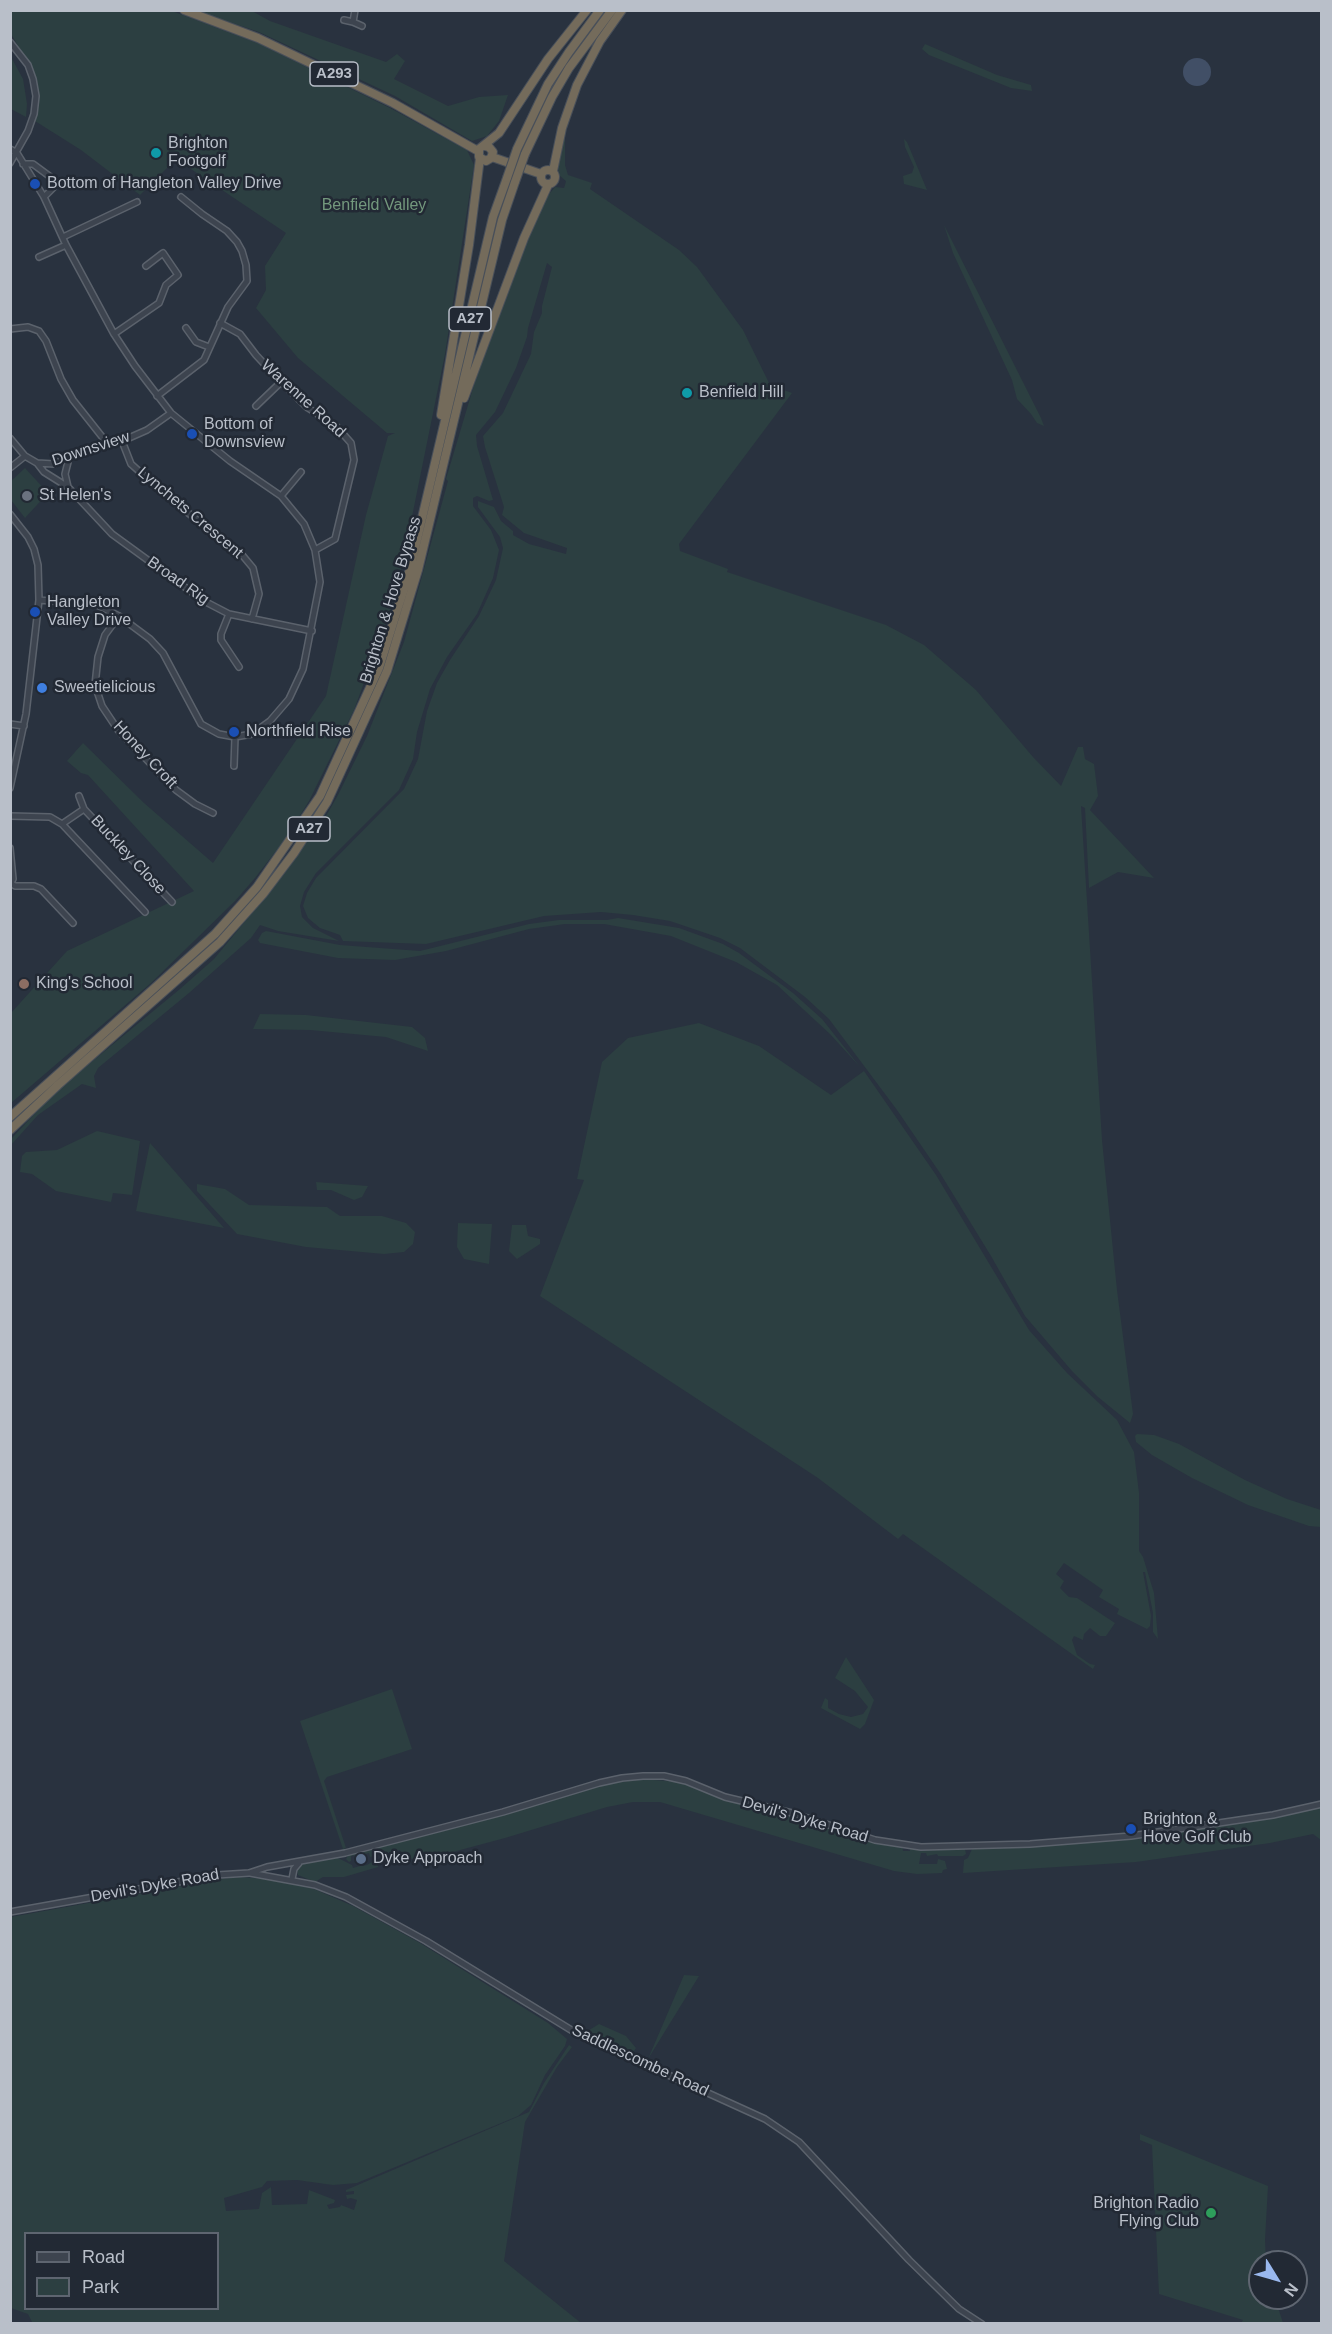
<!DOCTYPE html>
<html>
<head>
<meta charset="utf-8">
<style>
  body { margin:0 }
  #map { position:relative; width:1332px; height:2334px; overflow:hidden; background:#29323f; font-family:Arial,sans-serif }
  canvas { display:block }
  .frame { position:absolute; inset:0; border:12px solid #b9bfc9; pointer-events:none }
  .legend { position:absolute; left:24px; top:2232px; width:195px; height:78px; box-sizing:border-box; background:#222934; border:2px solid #5e6570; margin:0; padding:8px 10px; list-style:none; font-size:18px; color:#b9bfc9 }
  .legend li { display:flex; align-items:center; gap:12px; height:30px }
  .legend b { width:30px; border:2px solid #5e6570 }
  .north { position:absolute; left:1248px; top:2250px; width:60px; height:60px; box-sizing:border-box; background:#222934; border:2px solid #5e6570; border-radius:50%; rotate:127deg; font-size:16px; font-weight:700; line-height:24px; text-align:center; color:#b9bfc9 }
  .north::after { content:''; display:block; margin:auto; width:21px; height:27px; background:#9ab8ee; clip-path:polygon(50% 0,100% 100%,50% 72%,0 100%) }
</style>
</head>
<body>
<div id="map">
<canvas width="1332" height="2334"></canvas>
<div class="frame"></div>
<ul class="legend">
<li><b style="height:8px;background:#3d444f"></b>Road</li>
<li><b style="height:16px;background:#2c3f41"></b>Park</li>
</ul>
<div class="north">N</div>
</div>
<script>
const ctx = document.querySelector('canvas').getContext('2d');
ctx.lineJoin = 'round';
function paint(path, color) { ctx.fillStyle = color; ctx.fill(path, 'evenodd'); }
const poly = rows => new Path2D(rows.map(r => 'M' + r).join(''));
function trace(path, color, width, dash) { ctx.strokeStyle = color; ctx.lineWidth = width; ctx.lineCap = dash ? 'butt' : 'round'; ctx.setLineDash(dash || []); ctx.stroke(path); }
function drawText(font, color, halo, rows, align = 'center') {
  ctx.font = font + ' Arial,sans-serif'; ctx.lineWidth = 5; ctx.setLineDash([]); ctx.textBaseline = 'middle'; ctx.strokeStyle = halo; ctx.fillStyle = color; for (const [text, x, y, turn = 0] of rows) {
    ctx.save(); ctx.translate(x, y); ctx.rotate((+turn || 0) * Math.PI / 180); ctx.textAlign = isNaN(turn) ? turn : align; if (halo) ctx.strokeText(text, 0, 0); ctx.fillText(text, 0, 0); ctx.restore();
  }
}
const green = poly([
  [10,11,172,11,260,44,390,108,467,150,474,165,445,354,402,566,391,609,354,710,309,801,286,838,255,878,235,901,151,983,11,1103,11,1013,67,951,194,891,88,775,81,773,67,761,83,743,144,803,213,863,326,696,366,515,388,436,395,433,387,433,298,358,256,308,266,290,265,266,286,233,176,159,140,195,81,150,35,121,39,95,37,84,34,72,11,34],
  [197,11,252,11,270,21,386,62,397,54,405,61,394,79,448,106,479,97,508,95,499,121,487,136,472,141,395,96,259,32],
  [925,44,997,75,1031,85,1032,91,1011,88,929,55,922,49],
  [10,55,23,79,27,104,26,117,11,109],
  [561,138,565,139,565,165,568,175,592,183,590,189,679,250,697,267,743,330,770,385,792,393,679,544,680,551,728,569,727,572,886,625,924,645,976,690,1033,757,1061,786,1078,747,1083,747,1085,759,1094,764,1098,796,1090,810,1154,878,1118,872,1089,888,1085,808,1081,806,1102,1140,1117,1290,1133,1414,1130,1423,1098,1397,1072,1371,1025,1316,991,1256,940,1173,897,1110,829,1019,805,997,740,948,720,938,670,921,633,915,601,912,544,916,426,944,343,941,340,935,320,928,308,918,303,906,307,893,316,878,404,789,418,759,427,711,437,683,450,660,479,616,496,580,503,548,500,537,478,507,478,501,494,507,501,521,513,531,513,535,529,544,566,554,567,548,524,533,502,515,504,507,485,447,483,436,503,413,531,354,534,332,542,313,542,306,552,267,547,263,528,328,527,337,516,368,495,412,476,435,477,446,493,500,489,501,477,496,473,498,473,506,491,530,499,550,493,578,477,614,447,657,430,689,417,732,413,759,399,790,316,873,304,892,300,906,302,917,313,928,339,941,278,931,260,925,251,938,189,993,98,1068,94,1076,96,1088,82,1084,38,1115,11,1145,11,1139,55,1092,180,989,214,959,285,873,323,817,326,816,338,795,367,736,404,642,448,481,446,479,485,348,519,259,546,198,555,187,564,188,565,185,566,181,560,176,557,164],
  [904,139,907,142,927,190,904,184,903,176,912,173,914,167,905,147],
  [944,225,1041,418,1044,426,1037,423,1031,414,1017,399,1012,380,953,253],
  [25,468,48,493,25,518,11,500,10,482],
  [618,918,679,928,723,944,739,953,793,993,822,1019,860,1067,830,1034,777,985,736,962,671,936,604,924,565,924,529,929,446,951,395,960,338,958,260,943,258,940,262,933,266,931,340,945,420,951,529,924,559,920,607,920],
  [260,1014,306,1015,412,1027,425,1038,428,1051,386,1037,310,1030,253,1029],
  [699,1023,759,1046,831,1095,864,1071,936,1175,1029,1330,1067,1373,1117,1420,1134,1452,1139,1493,1139,1551,1143,1557,1154,1593,1158,1639,1153,1632,1153,1613,1145,1572,1143,1572,1151,1616,1150,1626,1147,1629,1117,1614,1119,1609,1099,1597,1103,1590,1064,1563,1056,1574,1064,1581,1060,1588,1069,1597,1077,1598,1115,1623,1106,1636,1100,1636,1090,1628,1084,1634,1083,1640,1074,1636,1072,1640,1077,1655,1090,1664,1095,1665,1093,1669,903,1534,898,1539,818,1478,540,1296,584,1180,577,1179,602,1062,628,1038],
  [97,1131,140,1141,132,1195,113,1193,111,1202,56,1191,32,1174,20,1172,22,1156,26,1152,57,1150],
  [150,1143,224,1228,136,1211],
  [316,1182,368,1186,362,1197,354,1200,331,1190,317,1190],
  [197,1184,225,1189,249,1205,327,1207,340,1216,382,1216,406,1223,415,1232,413,1244,404,1252,384,1254,306,1247,237,1234,197,1191],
  [458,1223,492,1224,489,1264,464,1259,457,1247],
  [512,1225,526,1225,528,1236,540,1239,540,1244,517,1259,509,1251],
  [1137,1434,1154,1435,1179,1444,1245,1480,1287,1499,1321,1510,1321,1527,1309,1526,1248,1505,1192,1478,1152,1455,1136,1442,1135,1436],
  [846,1657,874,1700,865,1724,860,1729,821,1708,825,1698,828,1700,828,1708,839,1714,851,1717,863,1714,868,1707,855,1691,835,1678],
  [392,1689,412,1749,327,1777,324,1781,346,1848,343,1849,300,1721],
  [642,1779,679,1782,728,1800,796,1817,863,1839,886,1845,902,1846,903,1851,910,1851,910,1848,965,1849,966,1854,963,1856,938,1856,937,1854,927,1856,926,1853,921,1853,919,1864,937,1864,938,1859,945,1861,947,1869,943,1870,942,1873,917,1874,894,1871,660,1802,633,1802,607,1807,505,1838,423,1860,422,1856,404,1861,400,1850,370,1857,369,1853,362,1855,363,1858,360,1858,359,1855,351,1856,351,1861,349,1862,346,1859,349,1854,487,1819,601,1785],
  [1321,1807,1321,1840,1313,1834,1270,1843,1136,1862,963,1873,964,1860,968,1858,972,1849,1019,1847,1275,1817],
  [336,1857,352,1865,353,1868,360,1866,362,1863,362,1866,367,1865,377,1859,378,1867,344,1877,323,1877,315,1882,298,1875,297,1869,303,1863],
  [240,1877,265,1879,314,1889,353,1906,420,1943,548,2023,567,2039,565,2046,545,2075,531,2105,518,2116,357,2183,333,2185,297,2180,267,2181,262,2187,224,2198,226,2211,259,2209,262,2193,271,2187,272,2205,307,2204,309,2190,335,2200,334,2203,327,2205,329,2209,340,2207,341,2205,354,2210,357,2200,351,2198,347,2199,346,2195,354,2194,354,2191,346,2192,346,2190,529,2112,544,2083,569,2045,572,2047,557,2067,525,2122,504,2261,581,2323,33,2324,28,2314,11,2308,11,1917,221,1879],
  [26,2234,218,2234,218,2308,26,2308],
  [684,1975,699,1976,648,2059],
  [599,2024,626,2036,636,2048,632,2054,629,2055,585,2035,586,2032],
  [1140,2134,1268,2186,1265,2240,1266,2262,1260,2262,1260,2298,1275,2298,1283,2323,1241,2323,1243,2320,1159,2294,1152,2145,1140,2140]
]);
const water = poly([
  '1183 72a14 14 0 1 1 28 0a14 14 0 1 1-28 0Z'
]);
const minor = poly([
  [344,20,353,22,355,10],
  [353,22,362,26],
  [10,42,28,65,33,79,36,96,34,114,28,131,10,163],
  [10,149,17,153,44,197,66,245,114,334,135,366,171,413,230,461,281,496,304,524,315,550,320,582,303,669,289,699,270,721,252,734,235,737,219,734,201,724,163,653,150,639,119,616,97,605,39,600],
  [23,164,33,164,56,181,53,188,44,197],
  [63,237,137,202],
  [39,257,66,245],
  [220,323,240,334,256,355,281,382,308,408,336,426,351,443,354,460,335,539,315,550],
  [186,328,196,342,209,347],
  [10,329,28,327,39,331,46,341,61,379,73,400,107,443],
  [114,334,159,303,166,285,178,275,163,253,146,266],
  [157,396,204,360,228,307,247,281,246,265,242,251,237,242,227,231,202,214,181,197],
  [256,406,281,382],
  [10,438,25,456],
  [122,441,131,464,168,497,243,556,253,568,259,594,252,619],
  [37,463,44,472,68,487,112,534,204,601,229,614,312,631],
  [10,468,25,456,37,463,54,464,85,450,122,441,147,430,171,413],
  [68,487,65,474,69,458],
  [281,496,301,472],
  [10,514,28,537,34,549,38,565,39,600,26,714,10,788],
  [229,614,221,634,221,640,239,667],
  [119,616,105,635,98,657,95,685,102,706,118,730,176,790,195,804,213,813],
  [10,724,24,726],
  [234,766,235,737],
  [79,796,84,809],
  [10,816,50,817,62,824,145,912],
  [62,824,84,809,172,902],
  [10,848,13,879,10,885],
  [12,884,15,886,34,886,41,889,73,923],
  [250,1873,315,1885,346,1897,426,1941,576,2033,765,2119,799,2142,909,2260,959,2309,982,2324],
  [292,1879,294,1869,299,1863],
  [10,1912,217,1875,249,1873,267,1867,345,1853,503,1812,599,1783,622,1778,643,1776,664,1776,686,1781,725,1797,792,1813,875,1840,921,1847,1030,1844,1131,1836,1273,1815,1322,1804]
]);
const highway = poly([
  [184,10,258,38,393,103,478,151],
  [485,146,489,147,493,152,491,158,486,161,479,157,479,149,499,133,548,59,587,10],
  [517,149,548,84,569,52,600,10],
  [525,154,552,97,569,68,612,10],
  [492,157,541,174],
  '541 177a7 7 0 1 1 14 0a7 7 0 1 1-14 0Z',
  [553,171,562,128,577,85,600,41,622,10],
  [464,398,524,238,548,185],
  [441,415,469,245,480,158],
  [10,1117,215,934,257,887,320,796,379,668,410,569,493,217,507,178],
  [10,1130,58,1085,220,942,263,894,294,853,327,802,387,671,418,570,502,220,515,182]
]);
const highwayBridge = poly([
  [507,178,517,149],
  [515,182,525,154]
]);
const markers = [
  [156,153,6,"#0f9aa8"],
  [35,184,6,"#1a4fb4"],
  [687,393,6,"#0f9aa8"],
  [192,434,6,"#1a4fb4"],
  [27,496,6,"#6b7280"],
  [35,612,6,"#1a4fb4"],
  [42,688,6,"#3f7fe0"],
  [234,732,6,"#1a4fb4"],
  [24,984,6,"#8d6e63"],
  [1131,1829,6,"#1a4fb4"],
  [361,1859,6,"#5c6f8a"],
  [1211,2213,6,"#2e9e5b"]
];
const shields = [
  [334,74,48],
  [470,319,42],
  [309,829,42]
];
const shieldNames = [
  ["A293",334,74],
  ["A27",470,319],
  ["A27",309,829]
];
const poiNames = [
  ["Brighton",168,144],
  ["Footgolf",168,162],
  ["Bottom of Hangleton Valley Drive",47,184],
  ["Benfield Hill",699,393],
  ["Bottom of",204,425],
  ["Downsview",204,443],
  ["St Helen's",39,496],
  ["Hangleton",47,603],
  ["Valley Drive",47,621],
  ["Sweetielicious",54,688],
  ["Northfield Rise",246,732],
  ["King's School",36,984],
  ["Brighton &",1143,1820],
  ["Hove Golf Club",1143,1838],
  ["Dyke Approach",373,1859],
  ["Brighton Radio",1199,2204,"right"],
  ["Flying Club",1199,2222,"right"]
];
const parkNames = [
  ["Benfield Valley",374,206]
];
const streetNames = [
  ["Warenne Road",303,399,42],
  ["Downsview",91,449,-18],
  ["Lynchets Crescent",190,513,40],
  ["Broad Rig",178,581,35],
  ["Brighton & Hove Bypass",391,600,-73],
  ["Honey Croft",145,755,47],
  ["Buckley Close",128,855,47],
  ["Devil's Dyke Road",805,1820,16],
  ["Devil's Dyke Road",155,1886,-10],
  ["Saddlescombe Road",640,2061,25]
];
paint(green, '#2c3f41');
paint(water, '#414f66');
trace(minor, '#5b626c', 8);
trace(highway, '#484f59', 10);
trace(minor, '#3d444f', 5);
trace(highway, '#746b5b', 8);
trace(highwayBridge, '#484f59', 10, []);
trace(highwayBridge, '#746b5b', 8);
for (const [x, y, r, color] of markers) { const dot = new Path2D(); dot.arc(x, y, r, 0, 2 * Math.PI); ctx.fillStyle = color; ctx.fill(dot); trace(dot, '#222934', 2); }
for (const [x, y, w] of shields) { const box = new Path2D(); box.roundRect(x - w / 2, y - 12, w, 24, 4.5); ctx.fillStyle = '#222934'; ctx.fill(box); trace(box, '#b9bfc9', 1.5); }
drawText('bold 15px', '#b9bfc9', null, shieldNames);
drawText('16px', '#b9bfc9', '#222934', poiNames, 'left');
drawText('16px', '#73987d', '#222934', parkNames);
drawText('16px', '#b9bfc9', '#222934', streetNames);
</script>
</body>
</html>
